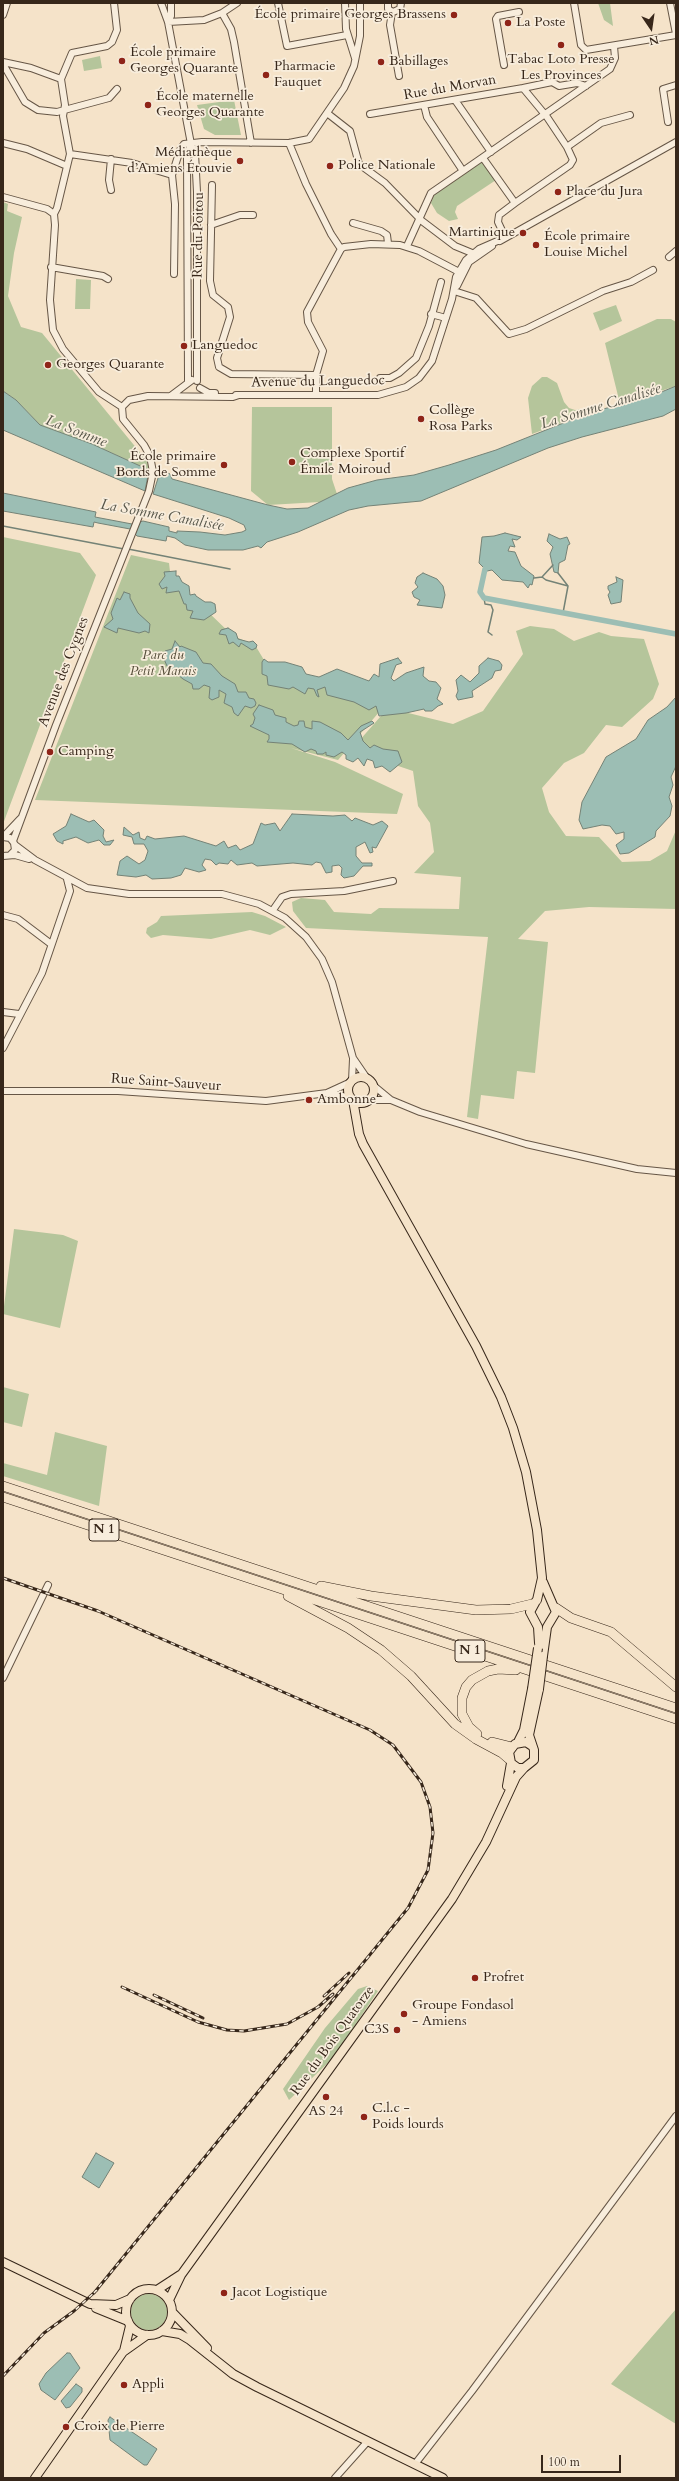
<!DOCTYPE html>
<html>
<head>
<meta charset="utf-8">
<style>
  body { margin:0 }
  #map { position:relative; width:679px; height:2481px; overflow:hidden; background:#f5e3c9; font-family:Cardo,serif }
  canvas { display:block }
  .frame { position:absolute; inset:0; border:4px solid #37271a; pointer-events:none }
  .north { position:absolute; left:631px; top:8px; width:40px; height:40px; -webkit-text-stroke:3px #f8eddc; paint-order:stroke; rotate:167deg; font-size:11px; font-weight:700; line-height:16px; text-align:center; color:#37271a }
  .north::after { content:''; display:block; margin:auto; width:14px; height:18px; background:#37271a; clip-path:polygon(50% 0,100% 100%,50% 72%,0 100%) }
  .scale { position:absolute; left:541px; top:2455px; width:80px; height:18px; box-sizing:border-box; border:2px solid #37271a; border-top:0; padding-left:5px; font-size:12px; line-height:14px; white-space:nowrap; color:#37271a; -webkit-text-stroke:3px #f8eddc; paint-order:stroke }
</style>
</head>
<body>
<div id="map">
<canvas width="679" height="2481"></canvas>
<div class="frame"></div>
<div class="north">N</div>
<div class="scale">100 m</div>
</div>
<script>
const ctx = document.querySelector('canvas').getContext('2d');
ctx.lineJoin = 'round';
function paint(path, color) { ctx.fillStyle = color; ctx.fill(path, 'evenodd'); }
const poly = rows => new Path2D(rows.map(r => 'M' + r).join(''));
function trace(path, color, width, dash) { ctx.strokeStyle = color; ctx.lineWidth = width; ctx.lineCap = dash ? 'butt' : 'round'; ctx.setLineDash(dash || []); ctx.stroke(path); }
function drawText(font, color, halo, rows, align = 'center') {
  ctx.font = font + ' Cardo,serif'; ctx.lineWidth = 3.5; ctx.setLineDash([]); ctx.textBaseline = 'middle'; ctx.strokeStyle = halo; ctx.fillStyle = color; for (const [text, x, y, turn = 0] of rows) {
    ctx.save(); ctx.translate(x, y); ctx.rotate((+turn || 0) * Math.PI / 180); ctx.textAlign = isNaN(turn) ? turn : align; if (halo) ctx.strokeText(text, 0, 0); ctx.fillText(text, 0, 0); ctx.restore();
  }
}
const green = poly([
  [598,3,610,3,613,26,604,20],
  [100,56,102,68,84,71,82,60],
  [234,100,241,135,215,135,204,129,197,105],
  [482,162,496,180,457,206,455,212,458,219,449,221,437,213,431,203,434,195],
  [3,202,8,204,7,211,22,217,14,253,8,296,21,327,42,333,147,461,149,470,92,444,40,425,16,400,3,391],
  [76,279,91,280,90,309,75,309],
  [616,305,622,321,600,331,593,313],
  [657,319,671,319,676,322,676,386,620,404,605,343],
  [542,377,547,377,557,383,564,402,569,408,575,410,589,408,594,411,532,434,528,398,532,386],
  [252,407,332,407,332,479,337,494,320,502,268,505,251,491],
  [3,537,80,553,96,575,3,824],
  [131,555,169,563,171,580,205,609,233,636,255,645,273,675,392,697,338,760,291,748,335,762,403,794,397,814,35,800],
  [530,626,554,629,574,641,599,632,611,636,644,639,659,684,653,699,622,727,606,725,584,753,564,763,542,788,549,812,566,836,599,837,622,862,650,861,667,851,676,830,676,909,589,907,545,911,518,939,548,942,535,1073,517,1071,514,1099,481,1095,478,1119,467,1117,488,937,306,928,293,911,292,902,301,898,325,900,334,912,371,914,379,908,459,909,461,877,414,873,434,852,430,823,418,806,413,771,351,750,388,708,453,724,483,711,523,654,516,631],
  [252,912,265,916,286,927,270,935,250,930,211,939,163,935,151,938,146,933,147,928,157,922,161,916],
  [14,1229,63,1235,78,1241,60,1328,3,1314],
  [3,1387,29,1394,22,1427,3,1422],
  [55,1432,107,1446,99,1506,3,1476,3,1463,47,1475],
  [367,1986,378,1991,332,2059,289,2100,283,2089,325,2028,358,1989],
  '131 2312a18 18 0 1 1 36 0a18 18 0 1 1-36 0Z',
  [676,2309,676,2424,611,2384]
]);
const water = poly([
  [676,386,676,409,663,416,582,437,548,448,421,501,368,506,349,510,298,532,267,542,261,548,258,546,243,550,208,550,185,545,175,538,167,536,166,541,137,536,130,529,98,523,94,522,93,527,3,511,3,493,96,512,95,517,132,524,143,521,169,527,169,531,177,533,177,531,200,532,225,535,242,532,246,530,244,525,229,518,153,494,159,475,166,472,170,474,172,479,268,505,287,509,308,508,348,488,377,480,414,475,449,465,496,450,586,414,659,393,676,386],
  [3,391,16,400,40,425,92,444,149,470,145,491,3,430,3,391],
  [505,533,521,537,517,540,512,539,515,547,510,546,508,551,515,552,521,566,534,576,532,585,530,584,528,588,523,582,502,580,492,570,487,571,479,563,482,537,494,536,505,533],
  [549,534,560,539,567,537,570,544,568,545,565,560,559,563,558,573,554,572,550,554,553,547,547,541,549,534],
  [176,571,176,576,179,576,182,582,189,586,190,595,195,594,196,596,205,602,211,602,215,604,216,612,204,620,190,618,193,611,187,610,186,604,184,604,179,591,166,593,167,587,162,589,159,584,165,576,164,572,176,571],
  [423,573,437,579,443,586,445,595,442,608,417,605,420,600,414,597,412,592,418,587,415,583,417,577,423,573],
  [616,577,623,580,621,602,611,604,608,595,610,592,608,589,608,586,617,582,616,577],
  [124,592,130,594,130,598,138,613,150,624,149,633,145,631,139,633,118,628,117,633,104,627,113,619,111,613,117,598,120,600,124,592],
  [228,628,236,633,238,639,249,642,253,641,257,645,256,648,252,650,241,643,239,647,233,642,229,644,226,635,219,634,221,630,228,628],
  [175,641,180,647,181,646,196,652,203,663,211,664,222,676,235,684,238,692,246,692,249,698,254,699,256,703,255,706,251,708,245,706,238,716,234,713,232,707,224,703,226,694,219,690,219,697,212,700,209,698,210,687,204,685,199,689,193,689,192,684,183,679,167,666,164,659,165,651,172,649,175,641],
  [398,658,402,663,396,665,391,678,394,681,406,673,424,667,423,676,429,681,436,682,441,688,437,699,443,704,438,706,432,711,425,711,424,709,406,713,379,716,376,706,369,710,354,702,327,695,325,687,317,690,319,697,317,696,314,689,308,688,305,694,293,687,289,689,268,685,267,676,262,674,262,662,264,659,268,662,285,662,302,667,306,674,319,677,337,669,369,681,374,674,379,677,380,664,398,658],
  [488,658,499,661,502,665,501,670,495,671,492,678,472,691,473,697,458,700,456,696,458,691,456,680,461,675,470,682,479,673,479,666,488,658],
  [676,697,676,766,671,777,673,785,669,797,672,806,670,816,656,831,655,837,629,853,620,854,616,845,624,839,624,832,616,834,610,826,602,825,583,829,579,820,582,802,606,757,636,739,648,720,667,707,676,697],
  [259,705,273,710,275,715,286,718,286,722,294,726,298,725,299,721,304,721,305,727,312,729,312,721,320,722,341,733,348,740,361,726,372,721,374,723,360,732,363,741,370,748,374,745,383,749,398,751,402,762,390,772,382,766,375,768,373,761,367,759,364,766,358,758,353,762,346,759,346,755,342,752,334,757,326,755,326,752,323,754,317,754,316,751,311,749,305,752,292,744,267,742,269,739,269,735,250,726,253,724,255,718,253,714,259,705],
  [71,814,89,822,94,820,104,830,103,836,106,842,114,840,110,845,104,845,99,840,88,843,76,837,63,841,63,844,57,841,53,834,66,826,71,814],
  [292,814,333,816,345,815,352,821,355,818,373,825,382,821,388,826,376,848,372,847,373,852,370,853,365,842,356,847,356,856,362,863,372,863,372,866,363,866,354,876,344,878,341,875,342,868,339,865,332,866,332,872,326,873,321,863,316,862,312,865,293,863,257,866,252,863,237,865,231,860,228,864,219,863,216,865,211,860,205,859,202,865,206,870,199,872,185,868,181,875,171,878,152,879,146,875,136,877,117,875,120,861,127,856,139,864,145,860,148,851,144,844,134,844,132,837,123,835,124,827,133,835,139,832,140,838,145,840,147,836,155,839,184,836,216,846,224,841,228,848,236,845,240,850,253,844,261,823,265,825,275,823,280,831,292,814],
  [96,2153,114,2163,99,2188,82,2177,96,2153],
  [67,2353,70,2353,80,2368,55,2400,41,2390,39,2384,46,2373,67,2353],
  [76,2384,82,2388,82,2392,70,2407,66,2408,61,2401,76,2384],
  [110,2417,157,2449,147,2465,144,2465,110,2440,108,2420,110,2417]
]);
const stream = poly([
  [3,526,124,549],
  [128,549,230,569],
  [558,573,568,586,563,613],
  [542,577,546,580,568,586],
  [534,578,542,577,553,565],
  [484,598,485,604,491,605,493,610,488,632,492,635]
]);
const canal = poly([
  [485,569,480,592,484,598,676,634]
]);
const minor = poly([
  [161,3,168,22,191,144,195,153,197,192,197,381],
  [278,3,287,46,347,35],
  [345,3,346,29,355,58],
  [388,3,388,9,393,12,400,9,401,3],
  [574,3,581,45,586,50,676,35],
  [670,3,676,34],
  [392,12,390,25,399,76],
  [222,13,231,29,234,42,251,143],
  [3,15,7,3],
  [168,22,204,20,222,13,237,3],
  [168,22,171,16,171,3],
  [3,62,31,68,61,79],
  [3,64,25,102,38,110,57,112,109,98,117,89],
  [504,65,496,19,498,16,519,12],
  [523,88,552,82,559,86,577,83,586,86],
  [455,100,491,152],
  [424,105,427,117,463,171,610,69,615,58,614,46],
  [327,113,350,131,359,164,385,183,422,221,455,246,472,253],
  [370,114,523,88,547,117,567,147,573,160,570,165,515,203,483,158],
  [668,122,663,89,676,85],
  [3,143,27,149,67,166],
  [289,143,306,184,331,234,341,249],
  [567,147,601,123,630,115],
  [70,154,132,163,172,175,175,204,174,274],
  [111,159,109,180,111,190],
  [172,175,180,150,184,144,202,142,289,143,309,139,344,88,354,66,360,36,360,3],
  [212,185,210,281,213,295,228,307,230,317,217,358,219,367,231,374,316,375],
  [3,197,47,209,54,214],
  [54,214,57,208,70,154,63,116,65,105,61,79,72,53,107,46,112,42,117,30,114,3],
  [54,214,55,225,50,300,53,330,63,349,99,392,122,407],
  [353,223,381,231,387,235,388,243],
  [211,225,240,215,253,215],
  [505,237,498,222,499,215,515,203],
  [500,241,676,142],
  [407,246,431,193,463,171],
  [669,257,676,251],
  [51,267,103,276,108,279],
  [457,286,469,262,492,246],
  [454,291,476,298,509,334,526,329,603,291,631,282,653,270],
  [431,314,446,318],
  [380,378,390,378,399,373,416,358,429,326,441,282],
  [188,381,187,154,191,144],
  [200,388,209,393,215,393],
  [172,395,192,380],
  [236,395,378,395,406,387,419,378,432,361,452,299,456,277,466,260,479,249,502,239],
  [316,395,316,375,323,351,308,322,307,312,341,249,344,247,371,244,400,245,419,251,461,273],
  [3,837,10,838,14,843,15,850,10,855],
  [3,837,20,819],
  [13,841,56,725,149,491,153,472,150,456,144,445,123,419,122,407,129,400,148,396,233,397,239,395],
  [15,845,35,860,87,888,129,894,222,894,259,904,285,918,306,937,322,959,332,982,353,1058,366,1077],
  [3,856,15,855,29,859],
  [273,910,282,897,291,894,344,891,393,881],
  [3,915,18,919,51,944],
  [3,1012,19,1014],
  [3,1048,42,973,70,891,67,879],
  [352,1081,353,1059],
  [374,1086,391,1100,420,1112,526,1144,637,1169,676,1173],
  [3,1091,118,1091,266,1101,327,1093,351,1082],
  [329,1093,351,1098],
  [370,1100,390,1100],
  [3,1678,48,1585],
  [415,2464,472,2391,676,2116],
  [335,2478,368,2441]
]);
const major = poly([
  '348 1090a13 13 0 1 1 26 0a13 13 0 1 1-26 0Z',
  [353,1100,359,1134,363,1144,476,1346,501,1397,513,1428,526,1472,537,1530,542,1578,537,1600],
  [536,1601,530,1612,538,1627,539,1643],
  [543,1656,547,1627,556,1612,543,1582],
  [518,1742,524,1730,532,1689],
  [532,1746,526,1742,515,1744,509,1752,511,1763,518,1768,524,1768,534,1760,534,1750,529,1735,539,1689],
  [507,1786,511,1763],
  [3,2262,90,2304,116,2305,130,2299],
  '126 2312a23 23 0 1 1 46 0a23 23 0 1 1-46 0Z',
  [157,2290,180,2275],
  [169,2300,181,2275,452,1899,486,1842,516,1777,524,1768],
  [96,2308,128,2321],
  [173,2313,207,2348],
  [162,2331,180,2334,190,2340,233,2374,257,2387,443,2478],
  [124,2351,130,2326],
  [35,2478,123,2352,147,2335]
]);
const highway = poly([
  [3,1486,676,1708],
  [3,1497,676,1719],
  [321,1586,371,1596,476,1610,511,1609,532,1604],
  [288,1596,348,1628,381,1650,411,1676,455,1724,476,1739,502,1753,509,1759],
  [556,1608,571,1618,611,1632,676,1687],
  [477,1734,469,1727,462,1714,462,1698,466,1687,472,1680,488,1671,498,1669,516,1670],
  [492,1742,512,1747]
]);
const rail = poly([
  [3,1578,98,1611,370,1730,393,1745,421,1782,430,1807,433,1833,428,1870,408,1908,94,2293],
  [122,1987,198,2022,227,2030,244,2031,287,2024,318,2007,333,1994],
  [154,1995,203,2018],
  [324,1996,349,1973],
  [3,2376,44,2333,74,2311,97,2290]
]);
const majorBridge = poly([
  [532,1689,538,1648],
  [539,1689,543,1656]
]);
const markers = [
  [454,15,4,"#8f2418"],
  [508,23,4,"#8f2418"],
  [561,45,4,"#8f2418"],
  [122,61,4,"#8f2418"],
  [381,62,4,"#8f2418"],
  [266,75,4,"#8f2418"],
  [148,105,4,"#8f2418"],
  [240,161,4,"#8f2418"],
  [330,166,4,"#8f2418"],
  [558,192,4,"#8f2418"],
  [523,233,4,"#8f2418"],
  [536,245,4,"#8f2418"],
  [184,346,4,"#8f2418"],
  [48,365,4,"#8f2418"],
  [421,419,4,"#8f2418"],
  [292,462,4,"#8f2418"],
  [224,465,4,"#8f2418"],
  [50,752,4,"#8f2418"],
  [309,1100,4,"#8f2418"],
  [475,1978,4,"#8f2418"],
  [404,2014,4,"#8f2418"],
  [397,2030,4,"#8f2418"],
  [326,2097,4,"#8f2418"],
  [364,2117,4,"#8f2418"],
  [224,2293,4,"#8f2418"],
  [124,2385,4,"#8f2418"],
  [66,2427,4,"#8f2418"]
];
const shields = [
  [104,1530,30],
  [470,1651,30]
];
const shieldNames = [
  ["N 1",104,1530],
  ["N 1",470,1651]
];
const poiNames = [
  ["École primaire Georges Brassens",446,15,"right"],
  ["La Poste",516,23],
  ["École primaire",130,53],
  ["Georges Quarante",130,69],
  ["Tabac Loto Presse",561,60,"center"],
  ["Les Provinces",561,76,"center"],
  ["Babillages",389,62],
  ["Pharmacie",274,67],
  ["Fauquet",274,83],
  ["École maternelle",156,97],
  ["Georges Quarante",156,113],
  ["Médiathèque",232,153,"right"],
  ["d’Amiens Étouvie",232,169,"right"],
  ["Police Nationale",338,166],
  ["Place du Jura",566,192],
  ["Martinique",515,233,"right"],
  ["École primaire",544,237],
  ["Louise Michel",544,253],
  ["Languedoc",192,346],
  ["Georges Quarante",56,365],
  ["Collège",429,411],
  ["Rosa Parks",429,427],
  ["Complexe Sportif",300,454],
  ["Émile Moiroud",300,470],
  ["École primaire",216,457,"right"],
  ["Bords de Somme",216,473,"right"],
  ["Camping",58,752],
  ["Ambonne",317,1100],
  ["Profret",483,1978],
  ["Groupe Fondasol",412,2006],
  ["- Amiens",412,2022],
  ["C3S",389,2030,"right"],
  ["C.l.c -",372,2109],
  ["Poids lourds",372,2125],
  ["AS 24",326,2112,"center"],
  ["Jacot Logistique",232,2293],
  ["Appli",132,2385],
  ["Croix de Pierre",74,2427]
];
const streetNames = [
  ["Rue du Morvan",450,88,-10],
  ["Rue du Poitou",199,235,-89],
  ["Avenue du Languedoc",318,382,-1],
  ["Avenue des Cygnes",64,672,-69],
  ["Rue Saint-Sauveur",166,1083,4],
  ["Rue du Bois Quatorze",333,2041,-54]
];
const parkNames = [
  ["Parc du",163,656],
  ["Petit Marais",163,672]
];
const waterNames = [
  ["La Somme Canalisée",601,407,-17],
  ["La Somme",76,432,21],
  ["La Somme Canalisée",162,516,10]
];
paint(green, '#b5c59b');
paint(water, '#9cbeb4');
trace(water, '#748276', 1);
trace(stream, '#748276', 1.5);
trace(canal, '#9cbeb4', 5.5);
trace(minor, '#665646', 8);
trace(major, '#37271a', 10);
trace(highway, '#37271a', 10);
trace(minor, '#f8eddc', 6);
trace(major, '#f5e3c9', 8);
trace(highway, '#f5e3c9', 9);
trace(rail, '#37271a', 3);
trace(rail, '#f8eddc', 1.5, [4.5]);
trace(majorBridge, '#37271a', 10, []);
trace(majorBridge, '#f5e3c9', 8);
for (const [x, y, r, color] of markers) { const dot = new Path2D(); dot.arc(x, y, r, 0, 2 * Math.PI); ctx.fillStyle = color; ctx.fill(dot); trace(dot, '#f8eddc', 1.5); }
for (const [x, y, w] of shields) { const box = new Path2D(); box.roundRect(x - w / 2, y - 11, w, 22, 3); ctx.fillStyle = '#f8eddc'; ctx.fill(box); trace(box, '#37271a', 1); }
drawText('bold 13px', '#37271a', null, shieldNames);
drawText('14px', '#37271a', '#f8eddc', poiNames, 'left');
drawText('14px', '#37271a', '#f8eddc', streetNames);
drawText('italic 14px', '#564e3a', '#f8eddc', parkNames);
drawText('italic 15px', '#555448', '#f8eddc', waterNames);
</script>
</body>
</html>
